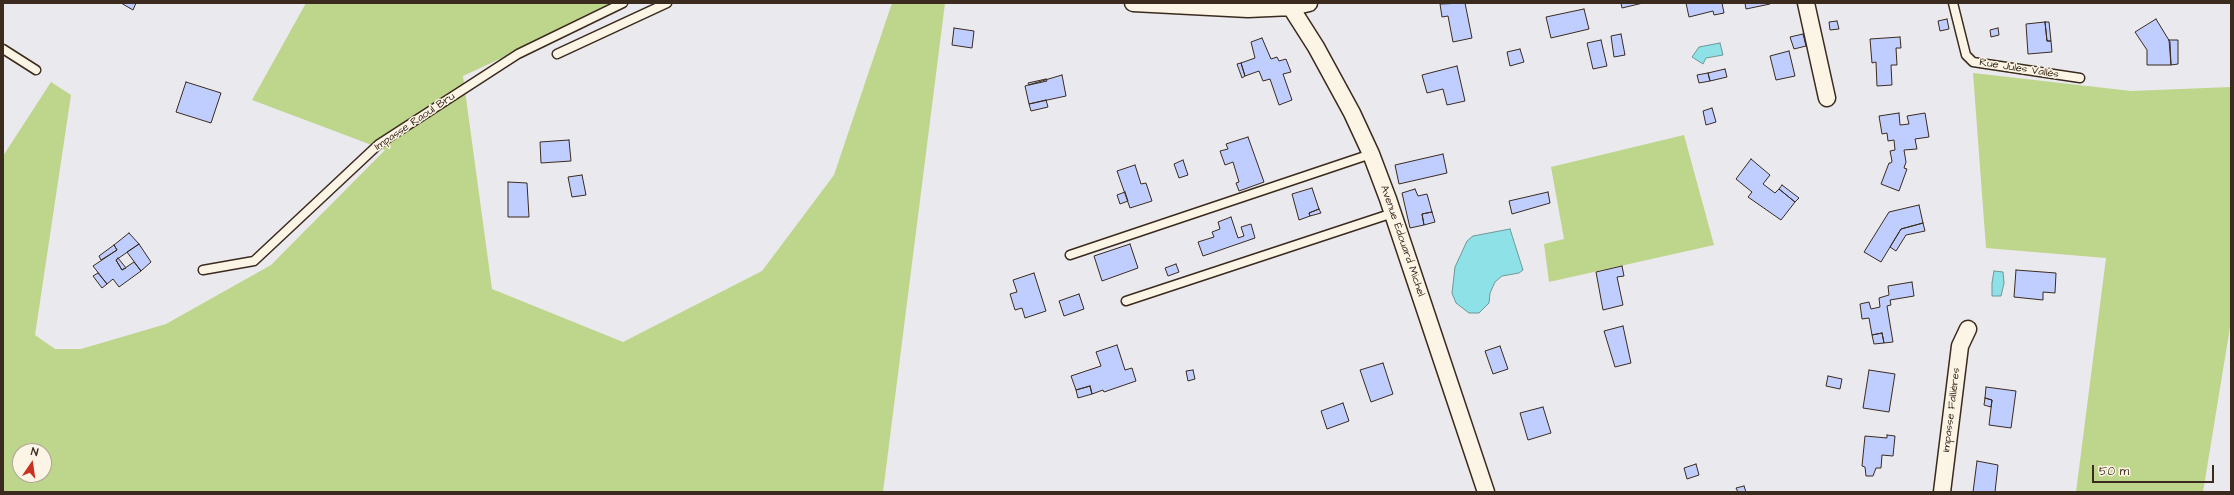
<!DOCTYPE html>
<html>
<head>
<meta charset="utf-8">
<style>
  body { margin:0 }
  #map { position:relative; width:2234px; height:495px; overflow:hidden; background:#eae9ed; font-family:"Architects Daughter",sans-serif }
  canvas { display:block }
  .frame { position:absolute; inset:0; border:4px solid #3b2a1e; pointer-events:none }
  .north { position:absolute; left:12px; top:443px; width:40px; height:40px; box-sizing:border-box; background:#fcf5e5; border:1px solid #afa495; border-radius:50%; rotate:13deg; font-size:11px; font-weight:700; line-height:16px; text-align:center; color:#3b2a1e }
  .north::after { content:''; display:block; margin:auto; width:14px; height:18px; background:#c8321e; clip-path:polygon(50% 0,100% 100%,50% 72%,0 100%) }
  .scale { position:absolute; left:2092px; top:465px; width:122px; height:18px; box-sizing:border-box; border:2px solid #3b2a1e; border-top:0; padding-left:5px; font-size:12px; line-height:14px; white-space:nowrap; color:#3b2a1e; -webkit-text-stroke:3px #fcf5e5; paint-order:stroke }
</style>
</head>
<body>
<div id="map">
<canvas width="2234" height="495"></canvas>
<div class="frame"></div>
<div class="north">N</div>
<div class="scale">50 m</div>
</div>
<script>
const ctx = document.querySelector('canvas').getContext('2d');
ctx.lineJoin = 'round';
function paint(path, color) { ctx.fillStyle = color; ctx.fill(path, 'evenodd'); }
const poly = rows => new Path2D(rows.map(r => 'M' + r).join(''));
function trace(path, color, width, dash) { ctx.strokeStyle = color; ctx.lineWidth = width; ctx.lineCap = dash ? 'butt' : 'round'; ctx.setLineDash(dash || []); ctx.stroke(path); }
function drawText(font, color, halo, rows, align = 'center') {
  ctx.font = font + ' "Architects Daughter",sans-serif'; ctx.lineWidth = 3; ctx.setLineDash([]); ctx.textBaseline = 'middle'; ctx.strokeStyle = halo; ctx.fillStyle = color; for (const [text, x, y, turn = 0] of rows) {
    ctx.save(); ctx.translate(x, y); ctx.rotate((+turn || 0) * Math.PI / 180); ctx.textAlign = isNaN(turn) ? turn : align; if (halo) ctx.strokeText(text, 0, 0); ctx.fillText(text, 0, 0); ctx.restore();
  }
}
const green = poly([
  [306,3,620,3,463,76,492,289,623,342,762,271,834,175,892,3,945,3,883,492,3,492,3,156,51,82,71,95,35,335,55,349,81,349,166,324,271,265,385,150,252,100],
  [20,451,44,451,44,475,20,475],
  [1973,73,2131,91,2231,87,2231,321,2203,492,2076,492,2106,258,1986,248],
  [1684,135,1714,245,1549,282,1544,244,1564,239,1551,167]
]);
const water = poly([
  [1720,43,1723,55,1706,58,1703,64,1692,57,1699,47,1720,43],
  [1510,229,1523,270,1519,273,1502,276,1495,282,1490,293,1489,303,1479,313,1469,313,1456,303,1452,293,1455,267,1467,241,1473,236,1510,229],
  [1994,271,2003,272,2004,283,2001,296,1992,296,1992,283,1994,271]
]);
const building = poly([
  [121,3,136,3,133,10,121,3],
  [1465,3,1472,38,1453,42,1448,16,1442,17,1440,4,1465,3],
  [1621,3,1643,3,1622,8,1621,3],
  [1686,3,1722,3,1724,13,1714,15,1713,11,1689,17,1686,3],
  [1745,3,1770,3,1770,4,1746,9,1745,3],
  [1584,9,1589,29,1551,38,1546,17,1584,9],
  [1947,19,1949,29,1940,31,1938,21,1947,19],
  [2156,19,2170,42,2171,65,2147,65,2147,50,2135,32,2156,19],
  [1837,21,1839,29,1830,30,1829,22,1837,21],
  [2045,22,2049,22,2051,41,2047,41,2045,22],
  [2045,22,2047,41,2051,41,2052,52,2028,54,2026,24,2045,22],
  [954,28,974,31,972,48,952,45,954,28],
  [1998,28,1999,35,1991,37,1990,30,1998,28],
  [1621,34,1625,55,1614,57,1611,36,1621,34],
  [1803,34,1806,46,1794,49,1790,37,1803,34],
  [1900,37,1901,48,1896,48,1897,65,1891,65,1892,85,1877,86,1876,62,1872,63,1870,39,1900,37],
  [1262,38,1271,59,1277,57,1279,61,1286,59,1291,72,1283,74,1292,100,1279,105,1270,79,1263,81,1259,71,1245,76,1241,63,1255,58,1251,42,1262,38],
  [1601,40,1607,66,1593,69,1587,43,1601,40],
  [2169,40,2178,40,2178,64,2171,65,2169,40],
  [1520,49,1524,62,1510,66,1507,52,1520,49],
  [1789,51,1795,76,1776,80,1770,56,1789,51],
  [1241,63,1245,76,1242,78,1237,64,1241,63],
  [1457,66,1465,101,1447,105,1443,89,1427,93,1422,75,1457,66],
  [1725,69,1727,77,1710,81,1708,73,1725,69],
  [1708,73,1710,81,1699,83,1697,75,1708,73],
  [1062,75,1066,96,1029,104,1025,86,1062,75],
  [1046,79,1047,81,1029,85,1028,83,1046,79],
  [186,82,221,93,211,123,176,112,186,82],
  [1046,100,1048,107,1031,111,1029,104,1046,100],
  [1712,108,1716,122,1706,125,1703,111,1712,108],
  [1899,113,1900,125,1909,124,1907,116,1925,113,1929,137,1915,139,1917,149,1904,150,1906,162,1904,168,1907,169,1899,191,1881,184,1889,163,1891,163,1892,161,1890,151,1895,150,1894,140,1888,141,1887,133,1882,134,1879,116,1899,113],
  [1248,137,1264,182,1239,191,1236,183,1239,182,1233,162,1225,165,1220,151,1228,149,1226,144,1248,137],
  [569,140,571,161,541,163,540,142,569,140],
  [1443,154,1447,173,1399,184,1395,165,1443,154],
  [1751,159,1770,175,1763,184,1775,193,1779,189,1795,202,1781,220,1748,197,1752,192,1736,179,1751,159],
  [1183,160,1188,175,1179,178,1174,164,1183,160],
  [1135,165,1141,184,1146,183,1152,201,1130,208,1117,171,1135,165],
  [582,175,586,195,572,197,568,177,582,175],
  [508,182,527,183,529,217,508,217,508,182],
  [1782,185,1799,198,1795,202,1779,189,1782,185],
  [1312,188,1319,209,1309,213,1310,216,1299,220,1292,194,1312,188],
  [1415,189,1418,196,1427,194,1432,212,1422,214,1424,225,1410,228,1402,193,1415,189],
  [1125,192,1128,201,1120,204,1117,195,1125,192],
  [1548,192,1550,203,1512,214,1509,201,1548,192],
  [1919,205,1923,223,1901,229,1881,262,1864,252,1889,212,1919,205],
  [1319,209,1321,213,1310,216,1309,213,1319,209],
  [1432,212,1435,222,1424,225,1422,214,1432,212],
  [1231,217,1238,238,1244,236,1241,227,1251,224,1255,238,1203,256,1198,242,1214,237,1212,232,1220,229,1218,222,1231,217],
  [1923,223,1925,231,1906,235,1896,251,1890,247,1901,229,1923,223],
  [129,233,139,244,116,260,122,270,134,262,141,271,119,287,113,279,107,284,93,266,117,250,114,245,129,233],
  [139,244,151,262,141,271,127,252,139,244],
  [1130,244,1138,268,1102,281,1094,256,1130,244],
  [114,245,117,250,101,260,99,256,114,245],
  [118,258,126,268,122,270,116,260,118,258],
  [1176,264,1179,272,1168,276,1165,268,1176,264],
  [1622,266,1624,276,1617,277,1623,305,1603,310,1596,272,1622,266],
  [2016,270,2056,273,2055,293,2043,292,2043,300,2014,297,2016,270],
  [98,273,107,284,102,288,93,276,98,273],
  [1034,273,1046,311,1025,318,1022,308,1015,310,1010,294,1017,292,1013,280,1034,273],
  [1912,282,1914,296,1890,300,1891,305,1887,306,1893,342,1884,343,1882,333,1872,335,1869,318,1862,319,1860,304,1869,302,1871,309,1880,307,1879,298,1889,295,1888,286,1912,282],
  [1079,294,1084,309,1064,316,1059,301,1079,294],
  [1623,326,1631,363,1615,367,1604,331,1623,326],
  [1882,333,1884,343,1874,344,1872,335,1882,333],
  [1117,345,1125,370,1132,368,1136,381,1104,392,1103,390,1092,394,1090,386,1076,390,1071,376,1101,366,1096,352,1117,345],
  [1500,346,1508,369,1493,374,1485,351,1500,346],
  [1383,363,1393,394,1371,402,1360,370,1383,363],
  [1193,370,1195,379,1188,381,1186,371,1193,370],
  [1869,370,1895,374,1889,412,1863,408,1869,370],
  [1828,376,1842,379,1840,389,1826,386,1828,376],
  [1090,386,1092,394,1078,398,1076,390,1090,386],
  [1986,387,2016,391,2011,428,1989,425,1992,400,1985,398,1986,387],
  [1985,398,1992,400,1991,407,1984,405,1985,398],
  [1343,403,1349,421,1327,429,1321,411,1343,403],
  [1543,407,1551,433,1528,440,1520,413,1543,407],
  [1887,435,1895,436,1893,456,1882,455,1881,468,1876,468,1873,476,1866,476,1865,467,1862,466,1865,436,1887,438,1887,435],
  [1977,461,1998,465,1995,492,1973,492,1977,461],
  [1696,464,1699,475,1687,479,1684,468,1696,464],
  [1744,486,1746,492,1738,492,1736,488,1744,486]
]);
const service = poly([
  [1953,3,1966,55,1973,62,2080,78],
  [3,49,36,70],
  [557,54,667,3],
  [1070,255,1371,154],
  [203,270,254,261,379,144,518,54,623,3],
  [1126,301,1393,213]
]);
const minor = poly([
  [1133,3,1248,9,1292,7,1309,3],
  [1288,3,1316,47,1352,113,1371,154,1388,199,1486,492],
  [1806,3,1827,98],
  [1942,492,1960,346,1968,329]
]);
const streetNames = [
  ["Rue Jules Vallès",2019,69,9],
  ["Impasse Raoul Bru",415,122,-34],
  ["Avenue Édouard Michel",1402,241,71],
  ["Impasse Fallières",1952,410,-83]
];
paint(green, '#bed58c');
paint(water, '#8fe1e8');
trace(water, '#6d9897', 1);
paint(building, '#bfceff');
trace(building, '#3b2a1e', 1);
trace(service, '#3b2a1e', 11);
trace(minor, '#3b2a1e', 19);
trace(service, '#fcf5e5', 8);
trace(minor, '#fcf5e5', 16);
drawText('11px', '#3b2a1e', '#fcf5e5', streetNames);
</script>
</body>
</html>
